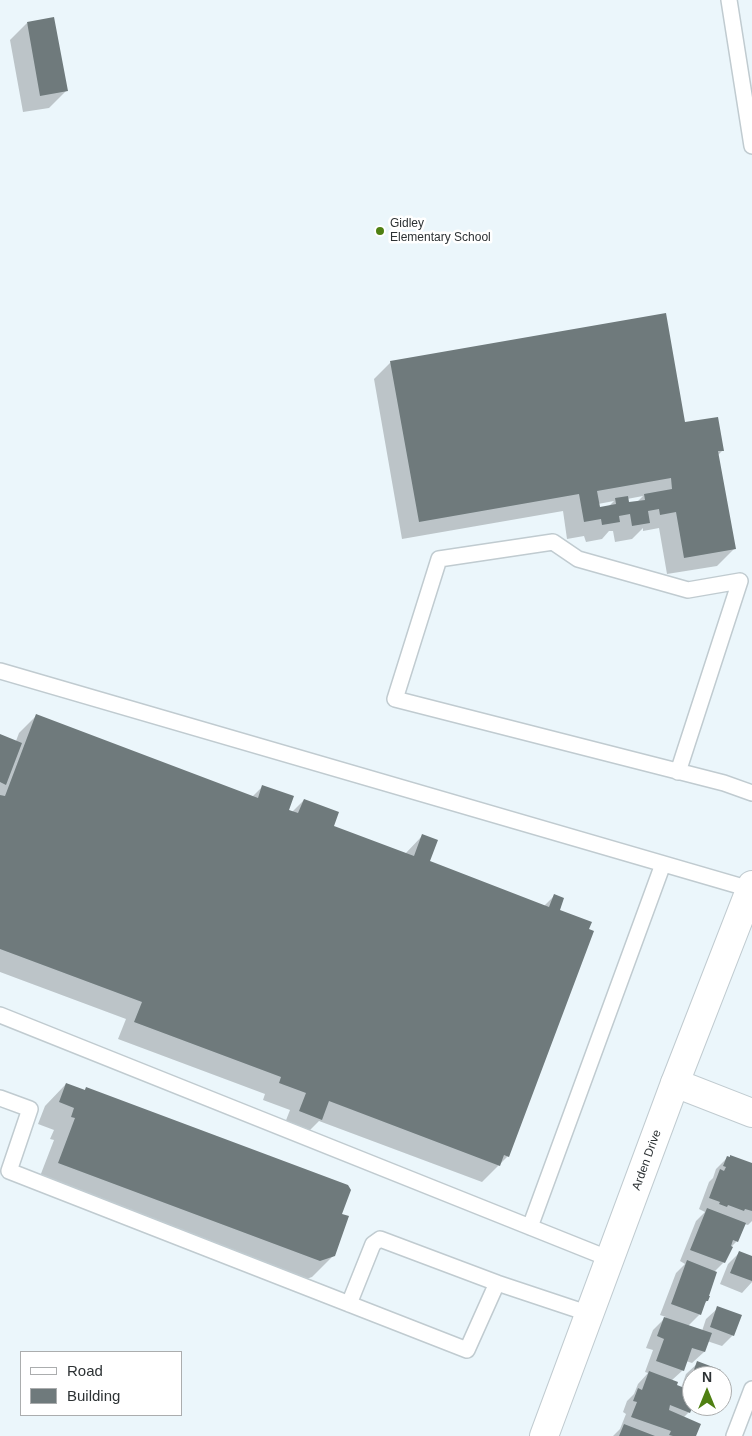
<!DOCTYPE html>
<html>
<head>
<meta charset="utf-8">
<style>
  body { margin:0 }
  #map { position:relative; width:752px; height:1436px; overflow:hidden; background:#ebf6fb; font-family:Arial,sans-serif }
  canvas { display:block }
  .legend { position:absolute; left:20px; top:1351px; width:162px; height:65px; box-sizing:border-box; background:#fff; border:1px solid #abadae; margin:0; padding:6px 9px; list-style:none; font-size:15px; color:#2d3234 }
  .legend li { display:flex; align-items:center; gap:10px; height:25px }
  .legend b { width:25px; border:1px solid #abadae }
  .north { position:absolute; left:682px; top:1366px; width:50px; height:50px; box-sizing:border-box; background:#fff; border:1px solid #abadae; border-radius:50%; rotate:0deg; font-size:14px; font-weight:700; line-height:20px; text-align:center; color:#2d3234 }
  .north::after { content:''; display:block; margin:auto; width:18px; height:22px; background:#4f8012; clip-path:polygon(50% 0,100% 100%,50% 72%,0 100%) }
</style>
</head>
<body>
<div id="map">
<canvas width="752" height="1436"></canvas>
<ul class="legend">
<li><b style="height:6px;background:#fff"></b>Road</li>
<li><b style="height:14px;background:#6f7a7c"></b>Building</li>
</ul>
<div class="north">N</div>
</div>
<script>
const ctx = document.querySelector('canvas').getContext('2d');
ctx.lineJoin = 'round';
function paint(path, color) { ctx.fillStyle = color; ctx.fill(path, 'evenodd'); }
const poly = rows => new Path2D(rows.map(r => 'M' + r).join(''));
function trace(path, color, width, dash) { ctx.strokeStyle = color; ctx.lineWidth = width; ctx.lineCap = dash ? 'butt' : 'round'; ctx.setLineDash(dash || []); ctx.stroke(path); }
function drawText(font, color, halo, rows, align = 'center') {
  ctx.font = font + ' Arial,sans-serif'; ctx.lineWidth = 5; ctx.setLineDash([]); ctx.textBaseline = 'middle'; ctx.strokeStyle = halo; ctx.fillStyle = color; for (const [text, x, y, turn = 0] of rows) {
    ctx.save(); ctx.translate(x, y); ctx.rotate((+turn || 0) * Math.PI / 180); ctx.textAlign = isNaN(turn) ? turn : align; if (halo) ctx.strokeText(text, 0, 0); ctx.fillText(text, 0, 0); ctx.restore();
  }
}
const shadow = poly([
  [27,23,66,91,49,108,23,112,10,40],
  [391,362,684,424,723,450,718,455,734,549,717,566,667,574,659,528,643,531,643,528,632,539,615,542,613,531,609,531,602,539,586,542,584,536,567,539,563,511,402,539,374,379],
  [643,496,637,502,628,504,627,499],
  [614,501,608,507,599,509,598,504],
  [36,716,252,797,263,786,288,810,292,812,304,800,332,827,405,854,423,835,428,862,544,906,554,896,558,911,508,1156,482,1182,319,1121,304,1136,283,1128,290,1110,263,1100,265,1094,118,1039,126,1019,0,972,0,735,16,741,19,733],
  [66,1084,84,1091,86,1088,340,1214,334,1255,312,1277,298,1282,37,1184,54,1140,50,1139,54,1130,38,1124,45,1106],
  [727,1158,752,1165,752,1221,748,1225,744,1224,737,1241,732,1246,724,1262,714,1272,707,1301,704,1304,700,1314,688,1326,702,1331,706,1319,718,1308,733,1335,722,1346,707,1341,704,1352,692,1363,686,1361,683,1370,671,1381,676,1386,681,1388,686,1374,698,1363,717,1376,692,1376,692,1405,689,1412,683,1418,695,1436,613,1436,620,1429,626,1414,623,1412,627,1401,634,1394,638,1384,648,1373,645,1372,653,1350,646,1348,653,1330,666,1317,660,1315,676,1273,685,1264,680,1261,696,1221,705,1212,699,1209,709,1182,713,1178,716,1169],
  [739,1253,752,1258,752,1282,742,1293,720,1284,728,1264]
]);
const building = poly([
  [54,17,68,91,40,96,27,22],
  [666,313,685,422,718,417,724,451,718,451,736,549,684,558,676,512,660,515,659,509,648,511,650,523,632,526,630,514,619,516,620,522,602,525,601,519,584,522,579,494,419,522,390,361],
  [671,478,672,489,644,494,645,500,629,502,628,496,615,498,616,504,600,507,597,491],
  [36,714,258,798,262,785,294,796,289,810,298,813,304,799,339,812,334,826,414,856,422,834,438,840,430,861,549,907,554,894,564,898,560,910,592,922,589,929,594,931,509,1157,504,1155,500,1166,329,1101,322,1120,299,1111,306,1093,279,1083,281,1077,134,1022,142,1002,0,949,0,795,5,796],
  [0,734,22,743,6,785,0,782],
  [66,1083,85,1090,86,1087,348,1185,351,1190,342,1214,349,1216,335,1256,320,1261,58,1163,75,1118,71,1117,74,1108,59,1102],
  [730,1155,752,1163,752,1211,745,1209,744,1211,728,1205,727,1207,719,1204,720,1202,709,1198,720,1169,724,1171,726,1167,723,1166,727,1156,730,1157],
  [707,1208,746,1223,738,1242,733,1240,731,1246,733,1247,725,1263,690,1250],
  [739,1251,752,1256,752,1281,730,1273],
  [687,1260,717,1272,709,1296,710,1296,708,1301,706,1301,701,1315,671,1304],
  [717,1306,742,1315,734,1336,710,1327],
  [664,1317,712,1333,705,1352,692,1348,684,1371,656,1361,664,1339,657,1336],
  [697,1361,721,1370,719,1376,692,1376,692,1382,690,1381],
  [649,1371,678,1382,677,1385,692,1391,693,1406,690,1413,670,1405,669,1410,701,1424,696,1436,673,1436,669,1435,671,1431,631,1417,637,1402,633,1401,638,1388,642,1390],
  [624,1424,655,1436,619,1436]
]);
const lane = poly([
  [729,0,752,146],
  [0,671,750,889],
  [678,772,740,581,688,590,578,559,553,542,439,559,395,699,724,783,752,793],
  [0,1015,610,1259],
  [0,1098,30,1109,9,1171,467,1350,497,1283,590,1314],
  [530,1227,663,864],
  [349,1304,373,1244,380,1239,497,1283],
  [734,1436,752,1389]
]);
const street = poly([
  [675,1083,752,1113]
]);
const secondary = poly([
  [544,1436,675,1083,752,885]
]);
const markers = [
  [380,231,5,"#4f8012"]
];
const poiNames = [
  ["Gidley",390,224],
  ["Elementary School",390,238]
];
const streetNames = [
  ["Arden Drive",647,1160,-70]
];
paint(shadow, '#0003');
paint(building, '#6f7a7c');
trace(lane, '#c0cbd0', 18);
trace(street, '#c0cbd0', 30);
trace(secondary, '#c0cbd0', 30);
trace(lane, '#fff', 15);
trace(street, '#fff', 28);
trace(secondary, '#fff', 28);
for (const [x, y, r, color] of markers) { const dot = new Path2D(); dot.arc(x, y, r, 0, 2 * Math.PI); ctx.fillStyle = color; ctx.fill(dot); trace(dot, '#fff', 2); }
drawText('12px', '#2d3234', '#fff', poiNames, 'left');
drawText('12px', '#2d3234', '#fff', streetNames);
</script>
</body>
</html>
